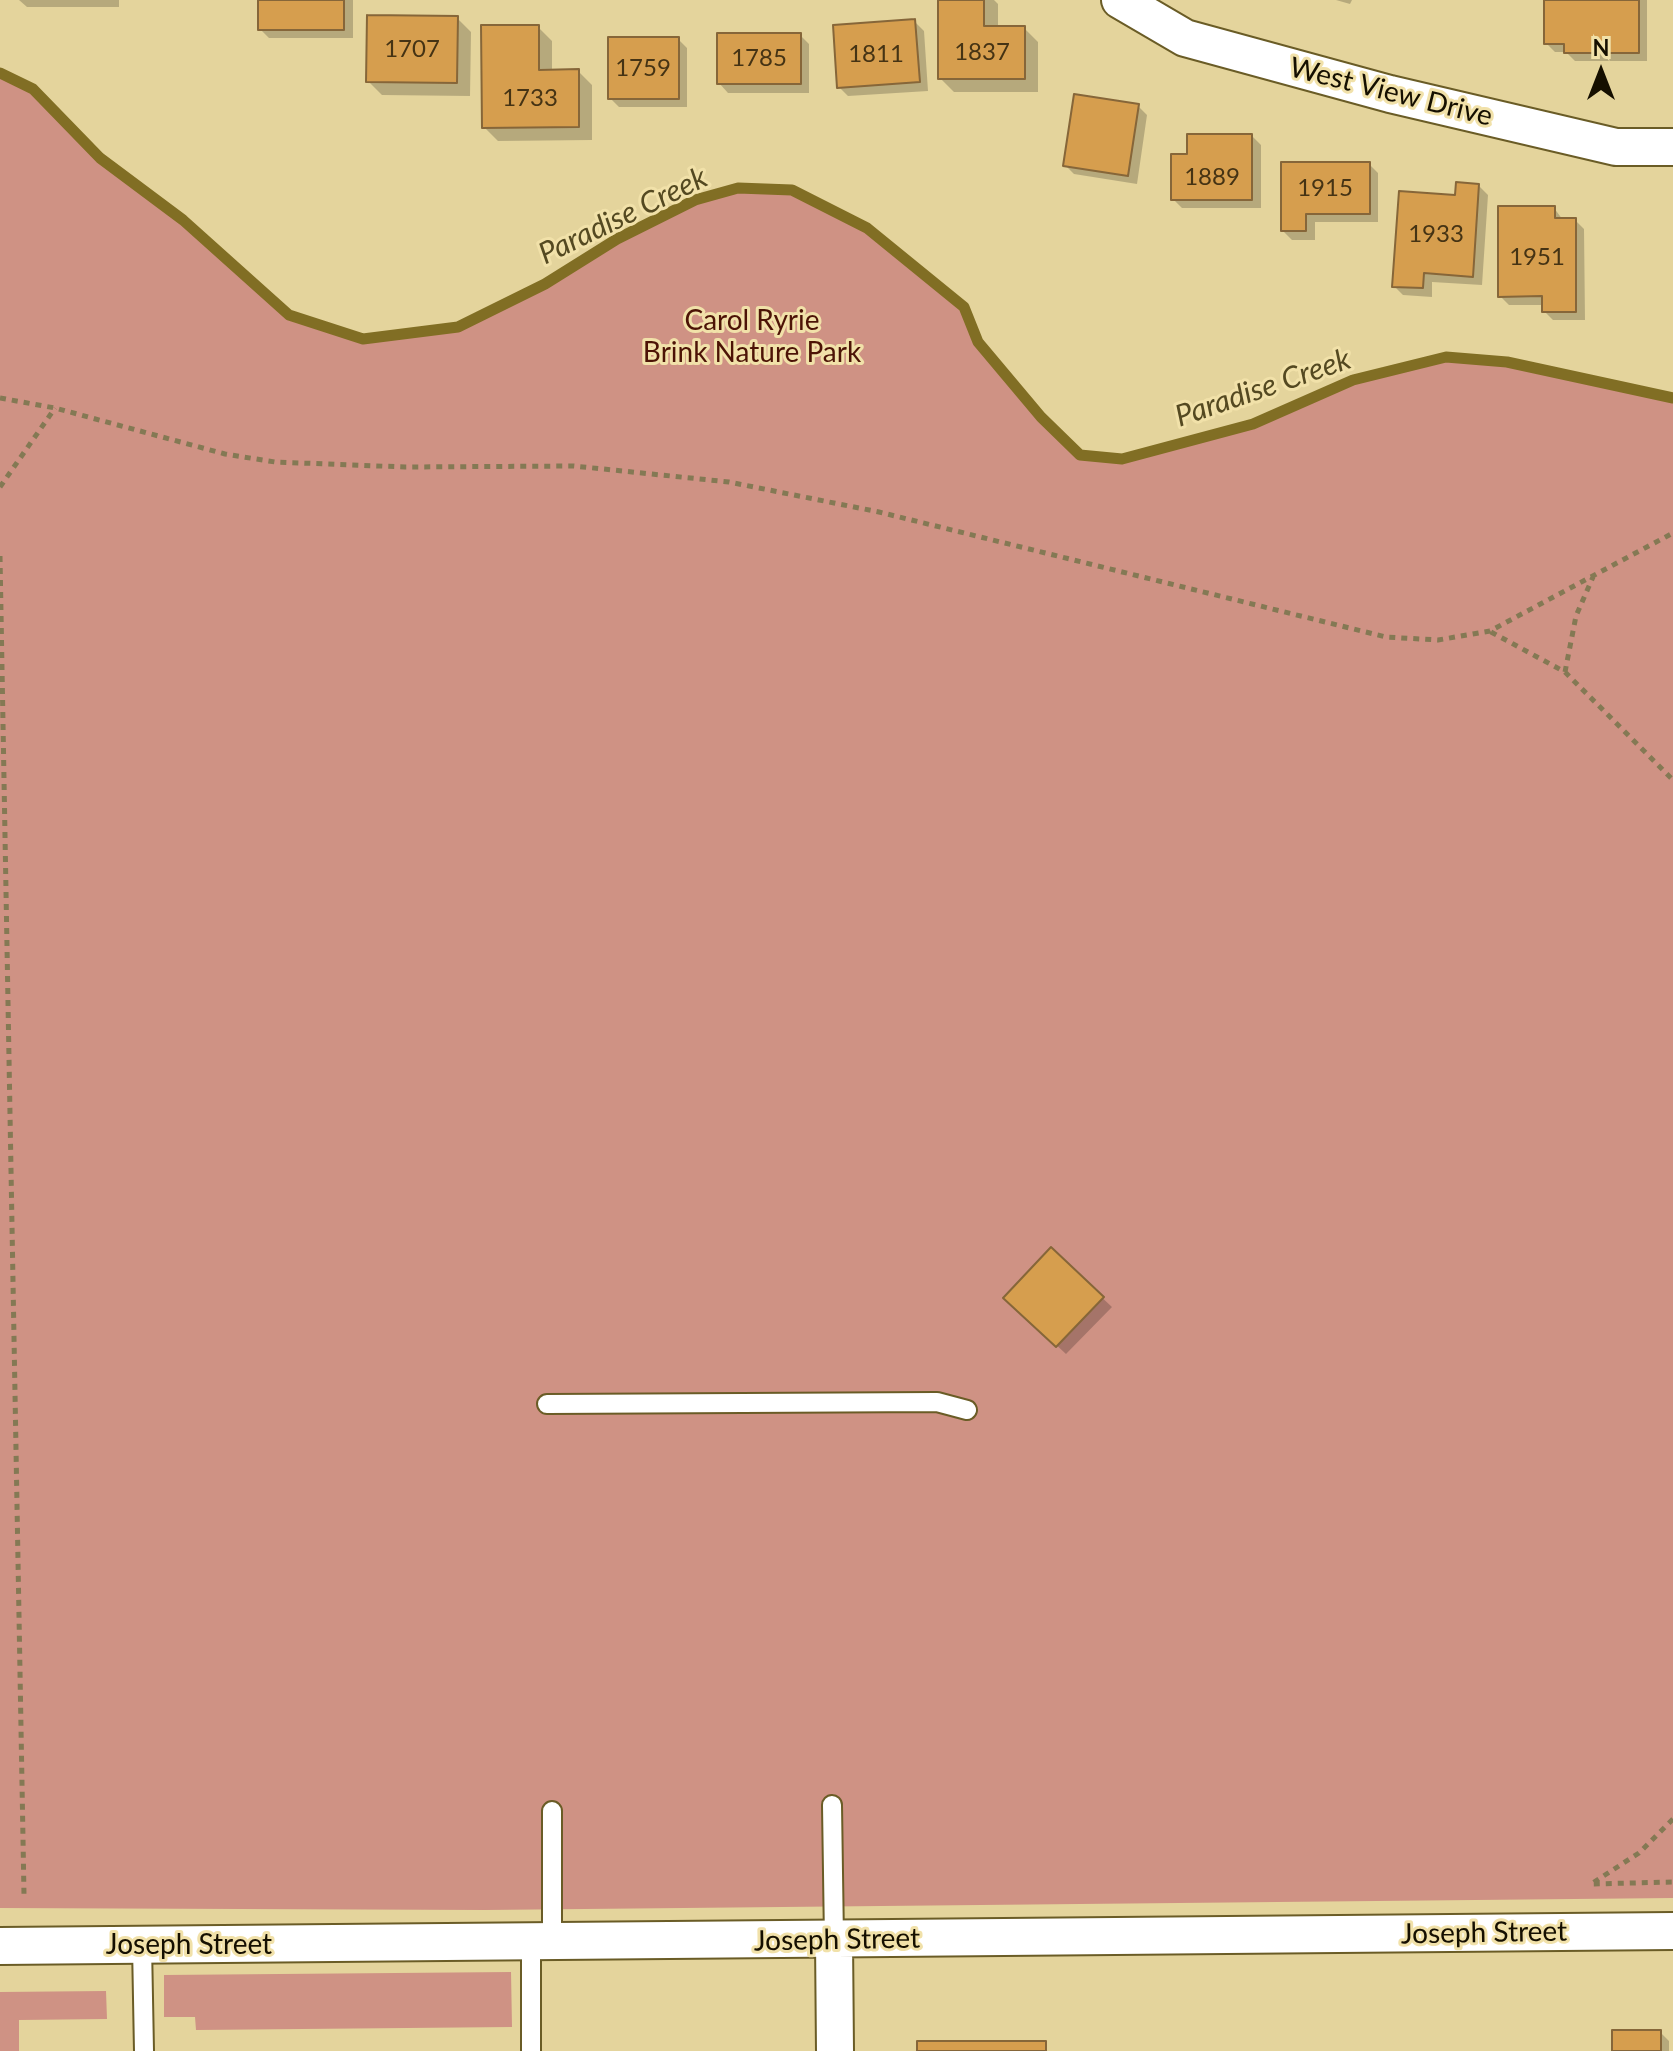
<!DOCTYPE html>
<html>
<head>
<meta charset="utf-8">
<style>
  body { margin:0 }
  #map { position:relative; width:1673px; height:2051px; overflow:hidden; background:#e4d49c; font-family:Lato,sans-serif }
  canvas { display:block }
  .north { position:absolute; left:1561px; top:32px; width:80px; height:80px; -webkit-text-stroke:6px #f1e1a9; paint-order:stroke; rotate:0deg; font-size:22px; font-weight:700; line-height:32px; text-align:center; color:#150f00 }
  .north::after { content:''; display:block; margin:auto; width:28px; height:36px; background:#150f00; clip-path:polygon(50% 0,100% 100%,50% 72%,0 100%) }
</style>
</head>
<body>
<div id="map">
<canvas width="1673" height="2051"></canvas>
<div class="north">N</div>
</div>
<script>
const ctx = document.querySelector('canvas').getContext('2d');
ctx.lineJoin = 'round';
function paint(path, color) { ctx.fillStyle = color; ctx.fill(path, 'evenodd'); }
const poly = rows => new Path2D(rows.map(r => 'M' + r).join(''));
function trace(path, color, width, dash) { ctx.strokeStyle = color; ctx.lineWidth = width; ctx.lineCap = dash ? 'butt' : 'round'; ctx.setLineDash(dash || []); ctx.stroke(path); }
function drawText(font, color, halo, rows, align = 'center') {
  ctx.font = font + ' Lato,sans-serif'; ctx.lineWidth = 6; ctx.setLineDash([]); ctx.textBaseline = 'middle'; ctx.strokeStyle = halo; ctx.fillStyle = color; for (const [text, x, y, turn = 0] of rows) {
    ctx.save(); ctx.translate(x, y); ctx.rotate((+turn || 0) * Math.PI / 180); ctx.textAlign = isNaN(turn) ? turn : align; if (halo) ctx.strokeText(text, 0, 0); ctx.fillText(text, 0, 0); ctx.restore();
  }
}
const green = poly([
  [0,73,33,89,100,158,183,220,289,315,362,339,458,327,545,284,617,239,695,200,738,188,792,190,867,228,964,307,978,343,1041,417,1080,455,1122,459,1253,424,1353,380,1446,357,1507,362,1673,398,1673,1898,485,1910,0,1908],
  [511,1972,512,2027,196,2030,195,2017,164,2017,164,1975],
  [106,1991,107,2019,19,2020,19,2051,0,2051,0,1992]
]);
const shadow = poly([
  [19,0,119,0,119,7,27,7],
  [260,0,353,0,353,38,269,38,260,29],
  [940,0,994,0,998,4,998,28,1024,28,1038,42,1038,92,954,92,940,78],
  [1336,0,1352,0,1350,4],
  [1546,0,1647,0,1647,61,1575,61,1566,52,1555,52,1546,43],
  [457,18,471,32,470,96,382,95,368,81],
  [915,22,924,31,928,91,848,96,839,87],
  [538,27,552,41,552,72,578,71,592,85,592,140,498,141,484,127],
  [800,35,809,44,809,93,728,93,719,83],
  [678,39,687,48,687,107,619,107,610,98],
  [1138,106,1147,115,1137,184,1074,174,1065,165],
  [1252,136,1261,145,1261,208,1182,208,1173,199,1189,156],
  [1369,164,1378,173,1378,222,1315,222,1315,240,1292,240,1283,231],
  [1479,186,1488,195,1482,285,1432,282,1432,297,1403,295,1394,286,1457,197],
  [1554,208,1563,220,1575,220,1584,229,1585,320,1553,320,1544,311,1544,305,1509,305,1500,296],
  [1051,1250,1112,1307,1066,1354,1006,1298],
  [1660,2032,1669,2041,1669,2051,1614,2051]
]);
const stream = poly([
  [0,73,33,89,100,158,183,220,289,315,363,339,458,327,545,284,617,239,695,200,738,188,792,190,867,228,964,307,978,342,1041,417,1080,455,1122,459,1253,424,1353,380,1446,357,1507,362,1673,398]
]);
const building = poly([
  [258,0,344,0,344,30,258,30,258,0],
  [938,0,984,0,984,26,1025,26,1025,79,938,79,938,0],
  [1544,0,1639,0,1639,53,1564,53,1564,44,1544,44,1544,0],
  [367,15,458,16,457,83,366,82,367,15],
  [915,19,920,82,837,88,833,25,915,19],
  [481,25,539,25,539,70,579,69,579,127,482,128,481,25],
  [717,33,801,33,801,84,717,84,717,33],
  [608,37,679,37,679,99,608,99,608,37],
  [1074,94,1139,104,1128,176,1063,166,1074,94],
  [1187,134,1252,134,1252,200,1171,200,1171,154,1187,154,1187,134],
  [1281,162,1370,162,1370,214,1306,214,1306,231,1281,231,1281,162],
  [1456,182,1479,184,1473,277,1424,273,1423,288,1392,287,1399,191,1455,195,1456,182],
  [1498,206,1555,206,1555,218,1576,218,1576,312,1542,312,1542,296,1498,297,1498,206],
  [1051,1247,1104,1297,1056,1347,1003,1298,1051,1247],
  [1612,2030,1661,2030,1661,2051,1612,2051,1612,2030],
  [917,2041,1046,2041,1046,2051,917,2051,917,2041]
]);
const path = poly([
  [0,398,55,408,225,454,275,462,405,467,574,466,729,482,879,512,1386,637,1438,640,1490,631,1673,533],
  [0,487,55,408],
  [0,556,24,1895],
  [1491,632,1565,672,1673,780],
  [1565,672,1576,616,1593,577],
  [1673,1819,1639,1853,1591,1884,1673,1882]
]);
const lane = poly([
  [547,1404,937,1402,967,1410],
  [832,1805,834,1940],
  [552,1811,552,1942],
  [142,1945,144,2051],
  [531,2051,531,1942]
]);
const street = poly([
  [1120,0,1185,38,1390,94,1616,147,1673,147],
  [834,1940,835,2051],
  [0,1946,1673,1931]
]);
const numberNames = [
  ["1707",412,49],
  ["1837",982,52],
  ["1811",876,54],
  ["1785",759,58],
  ["1759",643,68],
  ["1733",530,98],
  ["1889",1212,177],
  ["1915",1325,188],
  ["1933",1436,234],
  ["1951",1537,257]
];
const streetNames = [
  ["West View Drive",1391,92,14],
  ["Joseph Street",1484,1933,-1],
  ["Joseph Street",837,1940,-1],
  ["Joseph Street",189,1945]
];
const parkNames = [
  ["Carol Ryrie",752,321],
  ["Brink Nature Park",752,353]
];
const waterNames = [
  ["Paradise Creek",623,216,-26],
  ["Paradise Creek",1263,388,-19]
];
paint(green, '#cf9284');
paint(shadow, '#0003');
trace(stream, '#816e24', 11);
paint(building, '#d69e4e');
trace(building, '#866639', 2);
trace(lane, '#6a5c26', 22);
trace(street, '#6a5c26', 40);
trace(path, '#847954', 5, [6, 6]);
trace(lane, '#fff', 18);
trace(street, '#fff', 36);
drawText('24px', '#453314', null, numberNames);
drawText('28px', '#150f00', '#f1e1a9', streetNames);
drawText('28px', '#4c1306', '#f1e1a9', parkNames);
drawText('italic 30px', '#544921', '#f1e1a9', waterNames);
</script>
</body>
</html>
